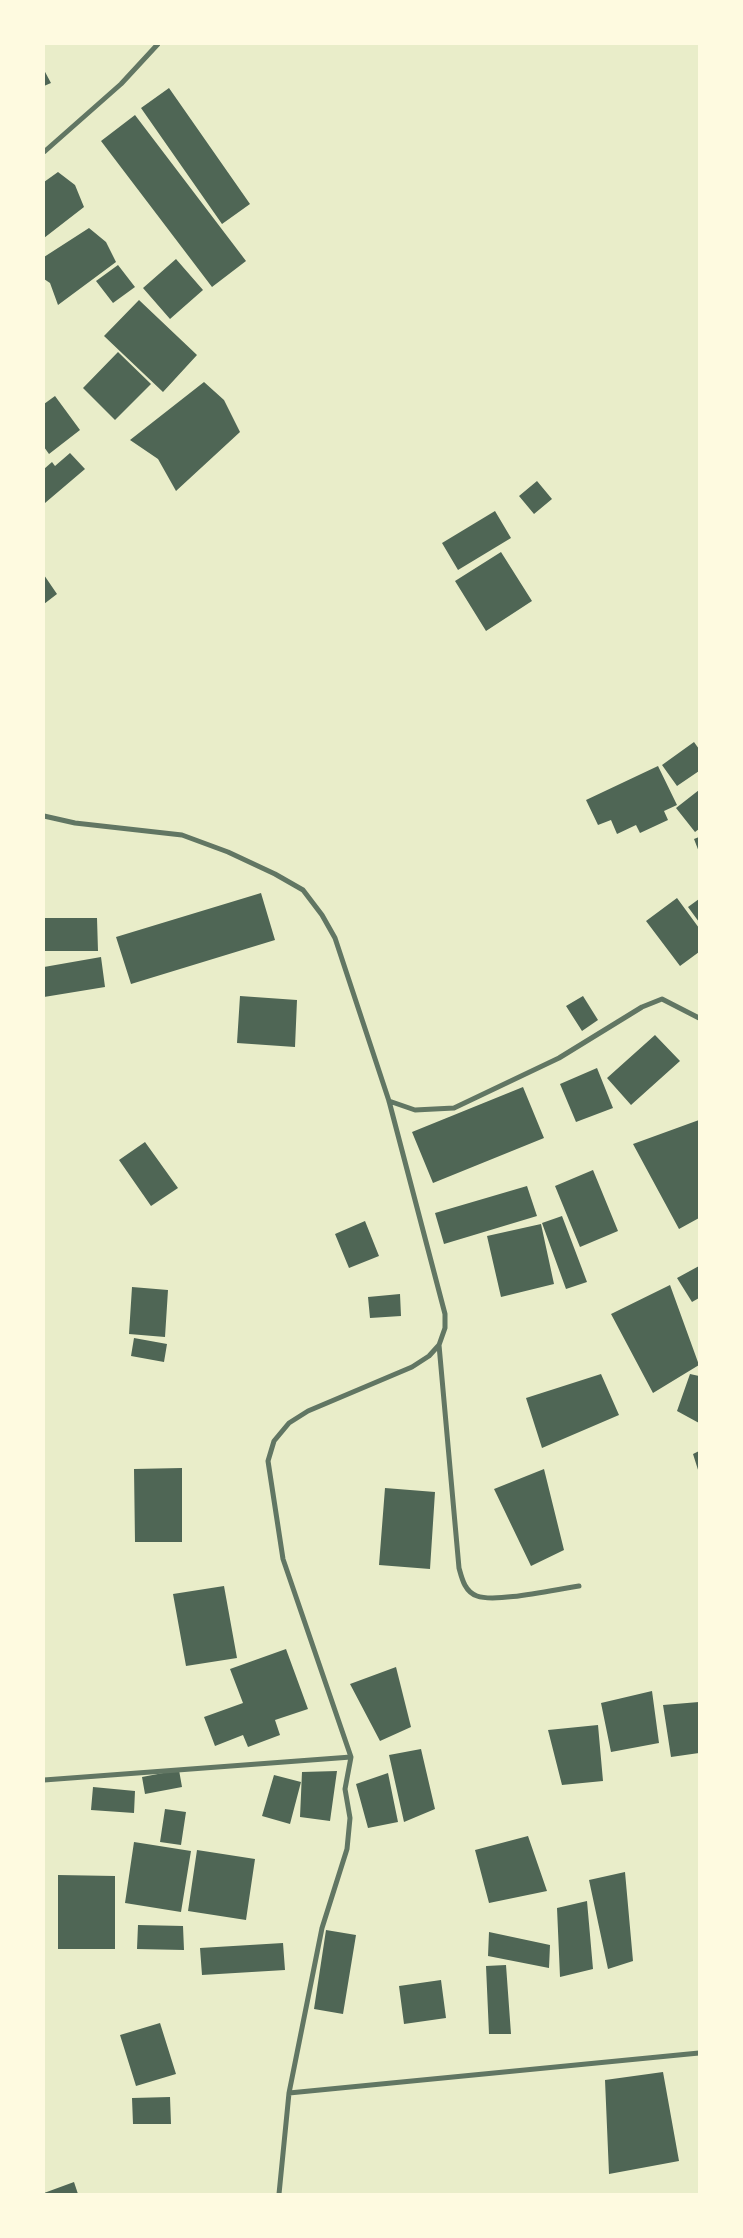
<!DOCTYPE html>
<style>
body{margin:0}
#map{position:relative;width:743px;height:2238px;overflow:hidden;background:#e9edc9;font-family:Inter,sans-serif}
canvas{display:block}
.frame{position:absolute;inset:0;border:45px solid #fefae0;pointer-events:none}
</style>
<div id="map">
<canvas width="743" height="2238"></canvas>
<div class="frame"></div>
</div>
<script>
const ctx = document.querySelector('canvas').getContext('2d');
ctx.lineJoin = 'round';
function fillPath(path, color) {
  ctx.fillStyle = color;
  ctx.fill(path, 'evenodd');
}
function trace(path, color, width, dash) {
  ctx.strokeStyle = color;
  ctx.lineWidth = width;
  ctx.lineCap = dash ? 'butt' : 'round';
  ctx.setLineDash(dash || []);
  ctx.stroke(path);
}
fillPath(new Path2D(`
 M44,70L51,83L44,86Z
 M169,88L250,204L222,224L141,108Z
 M135,115L246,261L212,287L101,141Z
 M58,172L75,185L84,207L44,238V182Z
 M89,228L106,242L116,262L58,305L50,283L44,279V257Z
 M176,259L203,290L170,319L143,288Z
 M118,265L135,287L113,303L96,281Z
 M139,300L197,355L163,392L104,336Z
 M118,352L151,384L115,420L83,388Z
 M204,382L224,400L240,432L176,491L158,459L130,440Z
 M55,396L80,430L49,454L44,447V404Z
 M70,453L85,469L45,503L44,469L52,462L55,466Z
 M537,481L552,499L534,514L519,496Z
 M495,511L511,538L458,570L442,543Z
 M501,552L532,601L486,631L455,581Z
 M44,575L57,594L44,604Z
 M694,742L699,749V771L677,786L662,765Z
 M658,766L677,805L664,811L668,820L640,833L636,825L617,834L611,820L598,825L586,800Z
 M699,790V829L695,832L676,808Z
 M699,837V852L694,839Z
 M261,893L275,940L131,984L116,937Z
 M677,898L699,928V952L680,966L646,921Z
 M699,899V922L688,907Z
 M44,918H97L98,951H44Z
 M101,957L105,987L44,997V967Z
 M240,996L297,1000L295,1047L237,1043Z
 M583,996L598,1020L582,1031L566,1006Z
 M655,1035L680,1061L631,1105L607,1078Z
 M597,1068L613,1108L576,1122L560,1084Z
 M523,1087L544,1138L433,1183L412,1132Z
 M699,1120V1218L679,1229L633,1144Z
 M145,1142L178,1188L151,1206L119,1160Z
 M593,1170L618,1231L580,1247L555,1186Z
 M527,1186L537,1216L444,1244L435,1213Z
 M562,1216L587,1282L566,1289L542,1223Z
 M365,1221L379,1256L349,1268L335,1234Z
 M541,1224L554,1284L501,1297L487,1236Z
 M699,1266V1298L692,1302L677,1278Z
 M670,1285L699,1365L653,1393L611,1314Z
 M132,1287L168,1290L165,1337L129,1334Z
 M400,1294L401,1316L370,1318L368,1297Z
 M134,1338L167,1344L164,1362L131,1356Z
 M601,1374L619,1415L542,1448L526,1398Z
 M690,1374L699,1376V1423L677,1411Z
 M699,1451V1473L693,1454Z
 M182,1468V1542H135L134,1469Z
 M544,1469L564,1550L531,1566L494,1489Z
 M385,1488L435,1492L430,1569L379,1565Z
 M224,1586L237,1658L186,1666L173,1594Z
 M286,1649L308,1709L275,1720L280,1735L248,1747L243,1735L215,1746L204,1717L243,1703L230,1669Z
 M396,1667L411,1727L380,1741L350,1684Z
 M652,1691L659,1743L611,1752L601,1703Z
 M699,1702V1753L671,1757L663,1705Z
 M598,1725L603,1781L562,1785L548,1730Z
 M421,1749L435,1809L404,1822L389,1755Z
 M179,1770L182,1787L145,1794L142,1777Z
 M337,1771L330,1821L300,1817L302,1772Z
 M388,1773L398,1822L368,1828L356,1784Z
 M274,1775L301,1782L290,1824L262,1816Z
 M93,1787L135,1791L134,1813L91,1810Z
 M165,1809L186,1812L181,1845L160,1842Z
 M528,1836L547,1891L489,1903L475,1850Z
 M134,1842L191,1851L181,1912L125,1903Z
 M197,1850L255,1859L246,1920L188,1911Z
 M625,1872L633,1961L608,1969L589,1880Z
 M58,1875L115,1876V1949H58Z
 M587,1901L593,1969L560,1977L557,1908Z
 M138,1925L183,1926L184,1950L137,1949Z
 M326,1930L356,1935L343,2014L314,2009Z
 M489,1932L550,1945L549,1968L488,1956Z
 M283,1943L285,1970L202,1975L200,1948Z
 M506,1965L511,2034H489L486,1966Z
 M441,1980L446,2018L404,2024L399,1986Z
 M160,2023L176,2074L136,2086L120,2035Z
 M663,2072L679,2161L609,2174L605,2080Z
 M170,2097L171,2124H133L132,2098Z
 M74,2182L78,2194H44V2193Z`), '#4f6655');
trace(new Path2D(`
 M44,152L121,84L158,44
 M44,816L75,823L182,835L228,852L275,874L303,890L322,915L335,938L389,1101L445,1314V1328L439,1345L429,1356L412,1367L308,1411L289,1423L274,1441L268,1461L283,1559L351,1757L345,1789L350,1818L347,1849L322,1928L289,2093L279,2194
 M389,1101L415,1110L454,1108L559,1058L642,1007L662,999L699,1018
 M439,1345L459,1568C462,1579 465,1592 477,1596C496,1603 557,1589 579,1586
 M44,1780L351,1757
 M289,2093L699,2053`), '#617663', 5);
</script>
